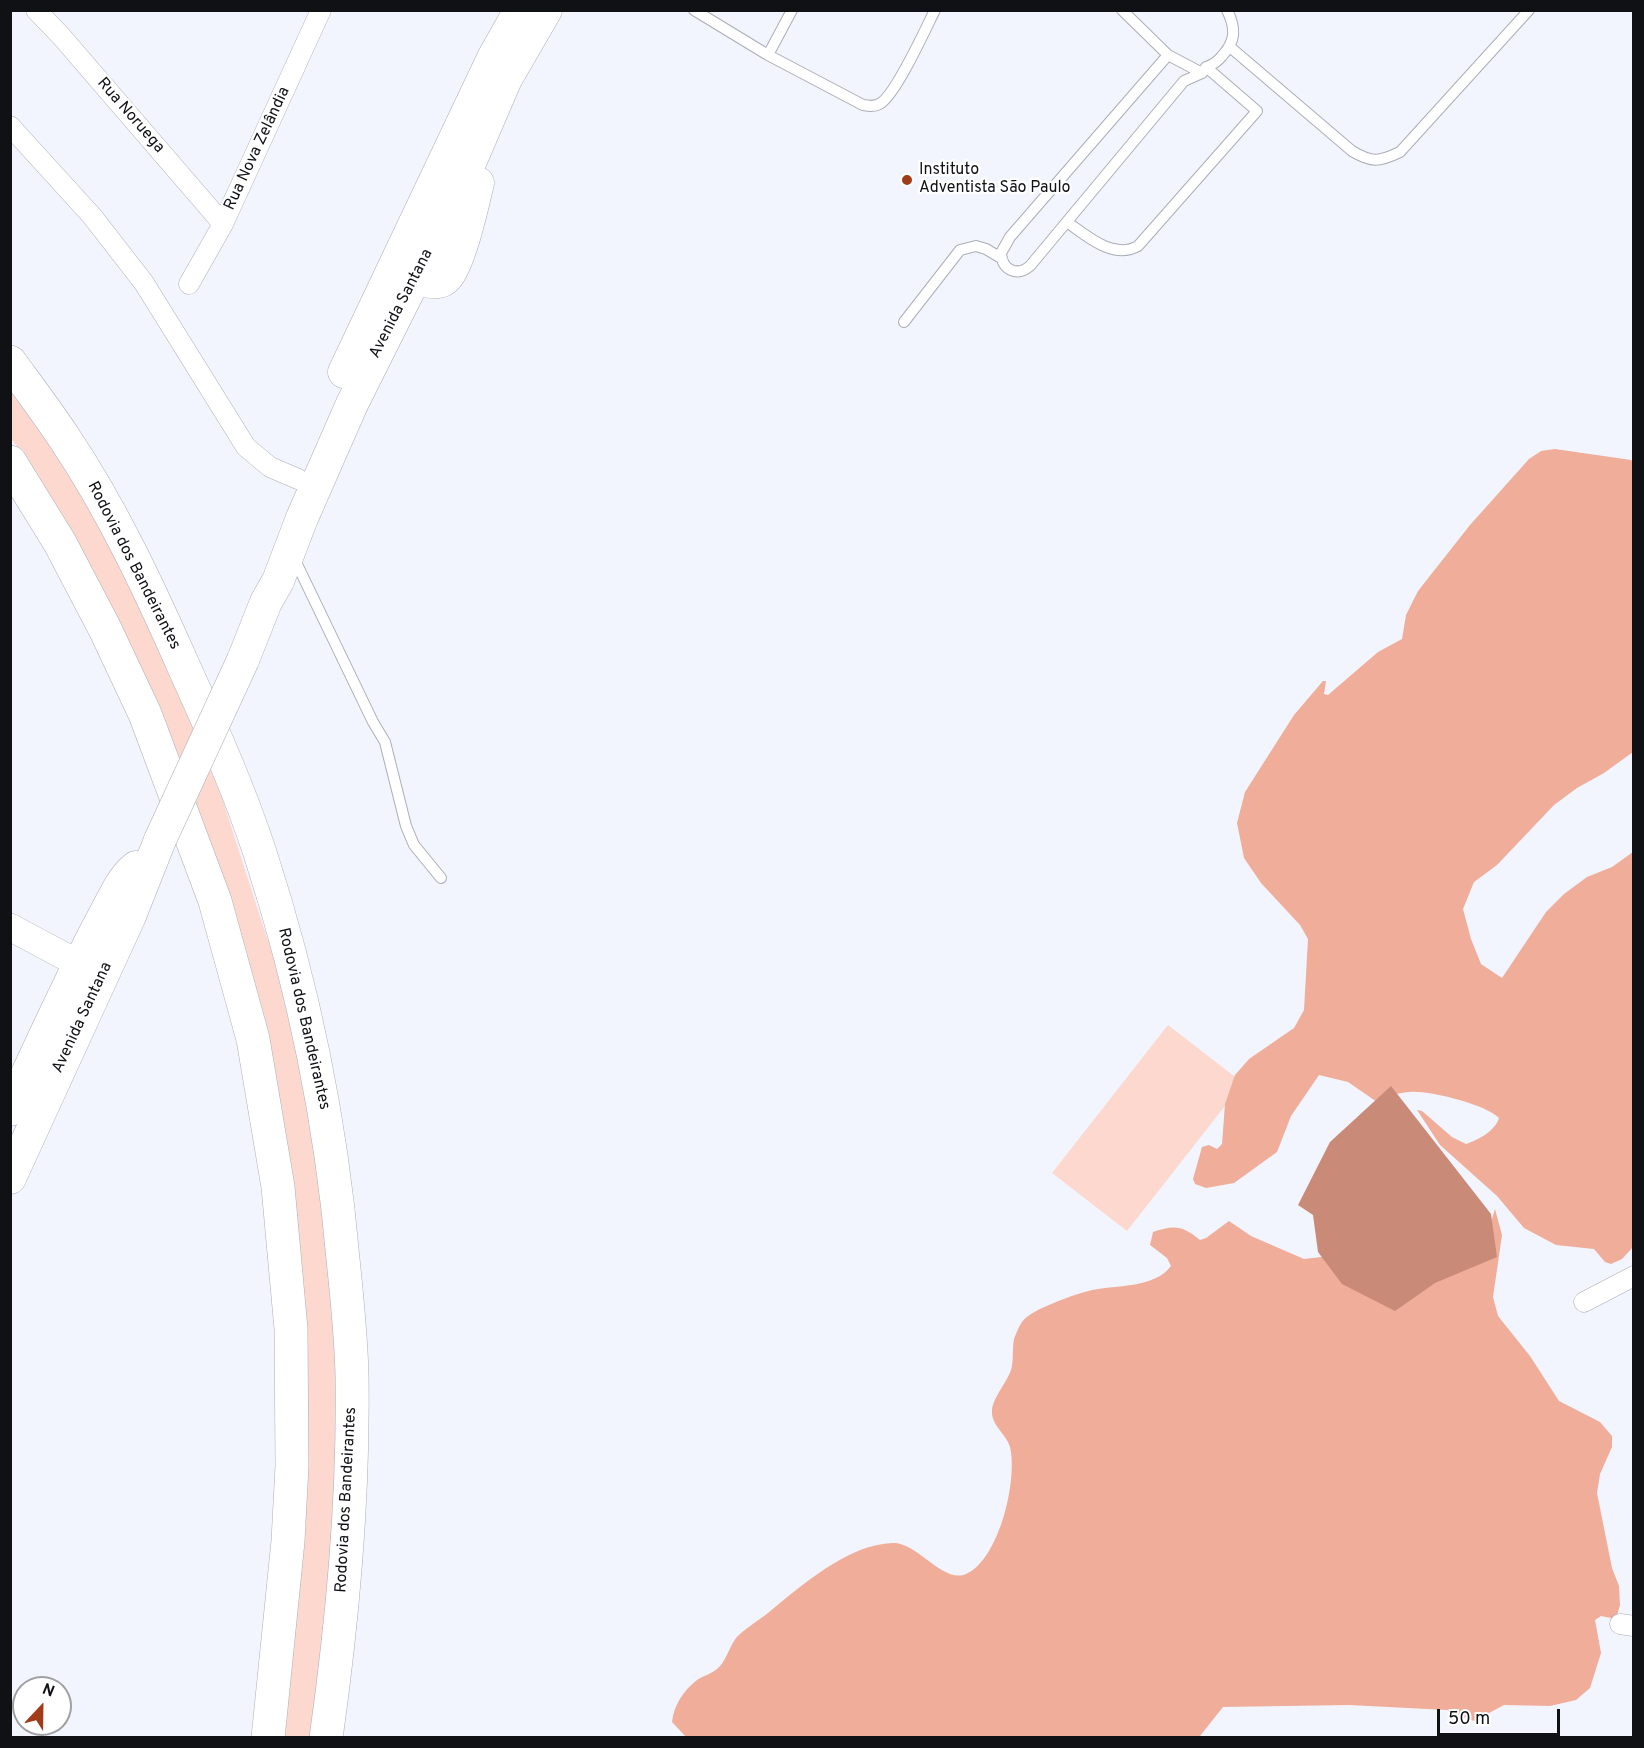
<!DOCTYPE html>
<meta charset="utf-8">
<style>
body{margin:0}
#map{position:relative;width:1644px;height:1748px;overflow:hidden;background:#f2f5fe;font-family:Overpass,sans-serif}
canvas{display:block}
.frame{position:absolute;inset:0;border:12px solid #101115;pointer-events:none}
.north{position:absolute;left:12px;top:1676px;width:60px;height:60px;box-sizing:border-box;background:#fff;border:2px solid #9fa0a1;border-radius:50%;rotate:22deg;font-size:16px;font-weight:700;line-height:24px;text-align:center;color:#101115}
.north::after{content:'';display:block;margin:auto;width:21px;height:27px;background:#a23b1a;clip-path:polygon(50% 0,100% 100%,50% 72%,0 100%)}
.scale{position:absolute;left:1437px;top:1709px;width:123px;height:27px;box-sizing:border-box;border:3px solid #101115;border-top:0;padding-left:8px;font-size:18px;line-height:21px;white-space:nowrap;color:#101115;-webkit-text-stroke:4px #fff;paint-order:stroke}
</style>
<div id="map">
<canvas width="1644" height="1748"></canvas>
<div class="frame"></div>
<div class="north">N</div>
<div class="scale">50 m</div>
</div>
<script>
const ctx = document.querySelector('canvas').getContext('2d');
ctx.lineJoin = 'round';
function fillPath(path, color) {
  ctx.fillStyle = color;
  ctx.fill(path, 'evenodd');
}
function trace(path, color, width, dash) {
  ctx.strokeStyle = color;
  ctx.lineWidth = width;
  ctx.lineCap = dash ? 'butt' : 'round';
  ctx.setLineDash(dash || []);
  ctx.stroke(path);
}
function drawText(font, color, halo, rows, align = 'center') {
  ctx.font = font + ' Overpass,sans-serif';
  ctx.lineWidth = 4.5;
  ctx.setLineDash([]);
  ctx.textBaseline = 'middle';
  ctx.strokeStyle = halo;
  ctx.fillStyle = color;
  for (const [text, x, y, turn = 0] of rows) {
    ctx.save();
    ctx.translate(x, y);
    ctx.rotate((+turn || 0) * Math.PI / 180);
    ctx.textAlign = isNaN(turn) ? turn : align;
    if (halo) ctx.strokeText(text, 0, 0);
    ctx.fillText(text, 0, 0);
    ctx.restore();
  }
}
fillPath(new Path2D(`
 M10,385L77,488L120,562L192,725L221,795L267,938L271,944L307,1096L326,1225L336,1372L337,1444L333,1518L327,1594L311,1737H281L292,1659L266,1038L37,477L11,438Z
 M1168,1025L1243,1083L1127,1231L1052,1173Z`), '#fcd8ce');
fillPath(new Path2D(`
 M1555,449L1631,460L1634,463L1633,752L1604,773L1577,788L1554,805L1497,865L1474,882L1463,909L1471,939L1481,964L1502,978L1546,912L1564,894L1587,877L1612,867L1633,852V1247L1622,1259L1611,1264L1605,1262L1594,1249L1556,1245L1524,1228L1497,1196L1440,1145L1417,1110L1422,1111L1452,1137L1466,1144C1478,1140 1495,1131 1499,1118C1485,1104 1428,1090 1409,1092C1396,1093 1388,1096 1377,1102L1348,1082L1319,1075L1291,1116L1277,1152L1234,1183L1206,1188L1195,1184L1193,1179L1202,1147L1209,1145L1217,1149L1222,1144L1225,1104L1235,1075L1249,1059L1294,1028L1304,1010L1308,939L1300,925L1261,883L1244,858L1237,823L1245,792L1294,715L1323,681H1326L1324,694L1328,695L1378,652L1402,639L1406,615L1418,591L1470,525L1529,459L1541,451Z
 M1495,1209L1502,1235L1493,1297L1498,1316L1530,1356L1559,1401L1600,1422L1612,1436V1447L1600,1474L1597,1493L1612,1568L1619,1586L1620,1605L1616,1619L1601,1616L1595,1620L1601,1653L1590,1688L1576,1700L1550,1706L1504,1705L1474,1721L1447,1710L1349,1705L1223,1707L1200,1736L1192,1738H687L672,1722C674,1705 683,1691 697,1680C703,1676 711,1674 717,1669C726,1662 729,1647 736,1638C744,1629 758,1621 768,1613C801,1586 848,1544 893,1543C917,1542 943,1584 966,1574C999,1560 1018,1480 1010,1447C1007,1435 991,1425 992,1411C992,1399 1007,1382 1011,1370C1014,1360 1012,1349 1014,1339C1016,1334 1019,1326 1022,1322C1031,1309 1076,1294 1092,1290C1117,1285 1155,1288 1171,1266L1167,1258L1150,1245L1153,1232C1174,1225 1182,1225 1200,1240L1206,1238L1229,1221L1251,1236L1304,1259L1486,1238Z`), '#efad9a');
fillPath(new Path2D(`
 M1391,1086L1491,1214L1497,1257L1435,1283L1395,1311L1342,1284L1318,1252L1313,1215L1298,1205L1330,1142Z`), '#c98a78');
const lane = new Path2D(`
 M694,10L768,55L863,105C869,106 875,107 881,103C897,92 925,30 935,10
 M1122,10L1168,55L1202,73L1206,67C1213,65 1218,61 1222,56C1236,41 1236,28 1227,10
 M1230,47L1352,151C1372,163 1379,162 1400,152L1529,10
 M768,55L792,10
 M1168,55L1010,237L1001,253C1002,270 1017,277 1030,266L1184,81L1202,73
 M1067,222C1087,236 1113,260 1138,246L1257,111L1206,67
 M904,322L960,250L976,246L986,249L1001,258
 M293,556L373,722L385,742L406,826L414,845L441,878`);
const street = new Path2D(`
 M36,10L61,36L223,224
 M10,126L92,216L144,283L246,447L270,467L298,479
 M189,284L223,224L321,10
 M1584,1302L1634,1276
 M1620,1624L1634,1626`);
const secondary = new Path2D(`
 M10,927L79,964`);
const primary = new Path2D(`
 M409,258C411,266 418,277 426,280C433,284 442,283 447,277C460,263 473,204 478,183
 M344,372L493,58L520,10
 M243,660L266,602L278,581L302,518L352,404L454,200L506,79L546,10
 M10,1110C40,1047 68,983 101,921C111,904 120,879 136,867
 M10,1178L130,916L160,840`);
const highway = new Path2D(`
 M10,362C29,388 48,413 65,439C112,509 149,588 183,665C211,727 239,789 260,853C303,985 331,1121 343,1259C347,1297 351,1336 352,1375C354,1496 343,1618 326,1738
 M10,462L60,543L105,629L145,714L215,901L253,1039L278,1187L291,1329L292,1466L288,1541L268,1738`);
trace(lane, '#abadb8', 12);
trace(street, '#abadb8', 21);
trace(secondary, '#abadb8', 28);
trace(primary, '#abadb8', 33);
trace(highway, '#abadb8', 34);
trace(lane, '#fff', 10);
trace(street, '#fff', 20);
trace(secondary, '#fff', 27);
trace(primary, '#fff', 32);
trace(highway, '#fff', 33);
const primaryBridge = new Path2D(`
 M160,840L243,660`);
trace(primaryBridge, '#abadb8', 33, []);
trace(primaryBridge, '#fff', 32);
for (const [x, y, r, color] of [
 [907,180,6,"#a23b1a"]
]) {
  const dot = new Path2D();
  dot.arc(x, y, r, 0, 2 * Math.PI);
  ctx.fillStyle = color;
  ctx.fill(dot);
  trace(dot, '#fff', 2);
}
drawText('16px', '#101115', '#fff', [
 ["Rua Noruega",130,116,49],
 ["Rua Nova Zelândia",258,149,-65],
 ["Avenida Santana",402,304,-63],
 ["Rodovia dos Bandeirantes",133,566,63],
 ["Avenida Santana",83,1018,-65],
 ["Rodovia dos Bandeirantes",303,1019,77],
 ["Rodovia dos Bandeirantes",347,1500,-87]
]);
drawText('16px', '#101115', '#fff', [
 ["Instituto",919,171],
 ["Adventista São Paulo",919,189]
], 'left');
</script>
